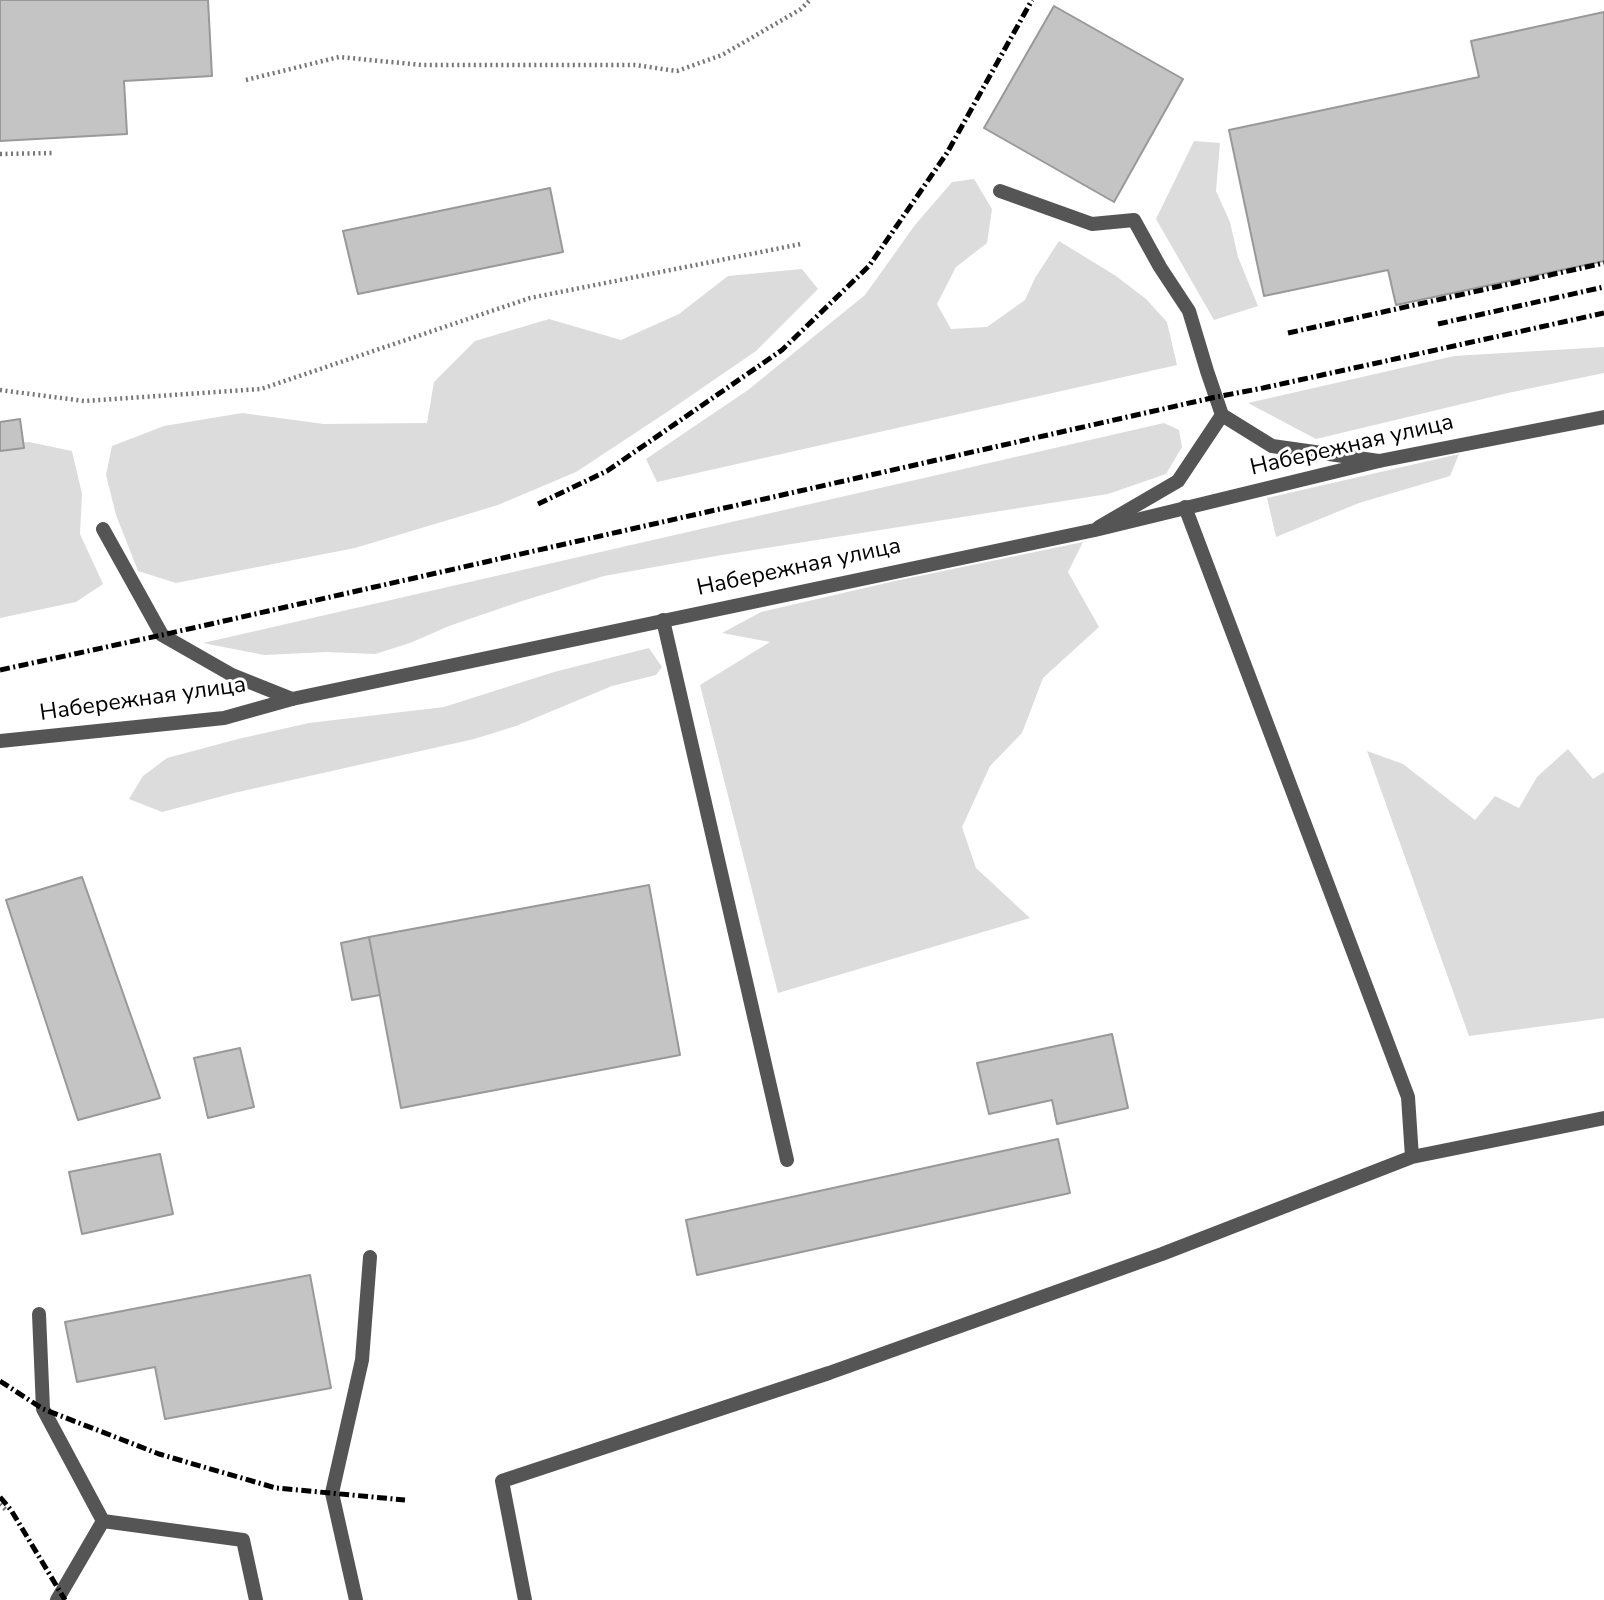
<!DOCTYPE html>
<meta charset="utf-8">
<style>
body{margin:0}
canvas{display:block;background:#fff}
</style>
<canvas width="1604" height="1600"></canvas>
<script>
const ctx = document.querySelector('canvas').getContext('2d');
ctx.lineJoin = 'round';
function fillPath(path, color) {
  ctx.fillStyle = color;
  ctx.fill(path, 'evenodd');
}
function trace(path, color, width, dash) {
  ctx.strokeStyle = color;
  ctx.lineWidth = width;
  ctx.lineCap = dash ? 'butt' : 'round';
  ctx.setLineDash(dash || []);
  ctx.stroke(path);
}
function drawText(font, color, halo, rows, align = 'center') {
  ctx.font = font + ' "Nunito Sans",sans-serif';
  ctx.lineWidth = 6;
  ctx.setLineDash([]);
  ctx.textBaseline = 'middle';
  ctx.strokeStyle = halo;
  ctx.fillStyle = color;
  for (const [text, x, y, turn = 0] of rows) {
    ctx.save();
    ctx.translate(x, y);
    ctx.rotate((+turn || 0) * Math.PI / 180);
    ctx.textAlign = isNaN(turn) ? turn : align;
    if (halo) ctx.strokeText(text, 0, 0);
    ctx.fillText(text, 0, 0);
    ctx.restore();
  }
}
fillPath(new Path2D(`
 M1194,141L1220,143L1216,191L1230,222L1238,257L1258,306L1214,320L1156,219Z
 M974,179L992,209L987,243L956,267L937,304L951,329L987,327L1025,300L1035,278L1059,241L1116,276L1146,299L1167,322L1177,365L657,482L646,459L748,390L865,295L915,225L952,182Z
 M802,269L818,289L756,351L670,410L576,472L498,505L355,548L176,583L138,571L116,515L106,475L112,446L164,426L242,413L324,424L427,423L434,382L475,341L549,319L621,340L679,314L728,276Z
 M1604,347V373L1508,393L1316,439L1248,403L1454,356Z
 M1164,423L1179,430L1182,447L1166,474L1108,494L722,555L604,576L519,602L449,626L410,643L375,654L326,652L264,655L203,643Z
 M29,442L72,451L82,494L80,534L103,584L76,602L0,618V444Z
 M1459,454L1450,476L1359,503L1276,537L1267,498Z
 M1083,542L1068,572L1099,627L1043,678L1022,733L990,766L962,827L976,868L1030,918L778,993L700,685L770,642L722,633L761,612L895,581Z
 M649,648L662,667L656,675L612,686L516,726L474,739L234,793L162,812L129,799L143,776L167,758L238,739L309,723L444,707L554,672Z
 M1568,749L1593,779L1604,772V1018L1469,1036L1367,751L1403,764L1475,820L1495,796L1519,808L1537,777Z`), '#dcdcdc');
const building = new Path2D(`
 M0,0H208L212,76L124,81L127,134L0,141Z
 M1054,6L1183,79L1114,202L984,128Z
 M1604,12V261L1396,305L1388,270L1264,296L1229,130L1479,77L1471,41Z
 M550,188L563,252L358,294L343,231Z
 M20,419L24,448L0,451V422Z
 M82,877L160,1098L78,1120L6,900Z
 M649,885L680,1055L401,1108L369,937Z
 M369,937L380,995L352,1000L341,943Z
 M1112,1034L1128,1108L1057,1124L1052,1100L989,1114L977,1063Z
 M240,1048L254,1107L208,1118L194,1058Z
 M1058,1139L1070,1193L697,1275L686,1220Z
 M160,1154L173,1214L82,1234L69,1172Z
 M310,1275L331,1388L165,1419L155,1367L77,1382L65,1322Z`);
fillPath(building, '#c4c4c4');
trace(building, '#999', 2);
trace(new Path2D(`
 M246,80L339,57L422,65H635L677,71L722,55L801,9L810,0
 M0,154L55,153
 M0,390L84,401L261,389L530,298L801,244
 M0,1504L6,1510`), '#777', 4.5, [2, 3.5]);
trace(new Path2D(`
 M1000,191L1092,224L1134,220L1160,267L1189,311L1207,371L1222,415L1178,481L1099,527
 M1222,415L1272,446L1379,461
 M1185,507L1408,1097L1412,1157L1604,1118
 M103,529L162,635L232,675L292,699
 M663,620L787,1160
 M39,1314L43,1409L103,1521L243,1540L256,1600
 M57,1600L103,1521
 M356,1600L332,1493L362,1360L370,1257
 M525,1600L502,1481L829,1373L1162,1254L1412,1157`), '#555', 14);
trace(new Path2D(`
 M0,741L224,718L292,699L1095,530L1379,461L1604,417`), '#555', 14);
trace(new Path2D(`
 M1438,324L1604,287
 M1288,333L1604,263
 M538,504L607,471L782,350L869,266L947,153L1032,0
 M0,670L162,635L1216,397L1263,388L1604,313
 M0,1381L43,1409L159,1454L276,1488L405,1500
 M0,1497L11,1510L65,1600`), '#000', 5, [10, 3.5, 2, 3.5]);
drawText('23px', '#000', '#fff', [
 ["Набережная улица",1352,446,-13],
 ["Набережная улица",799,568,-12],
 ["Набережная улица",143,700,-8]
]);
</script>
